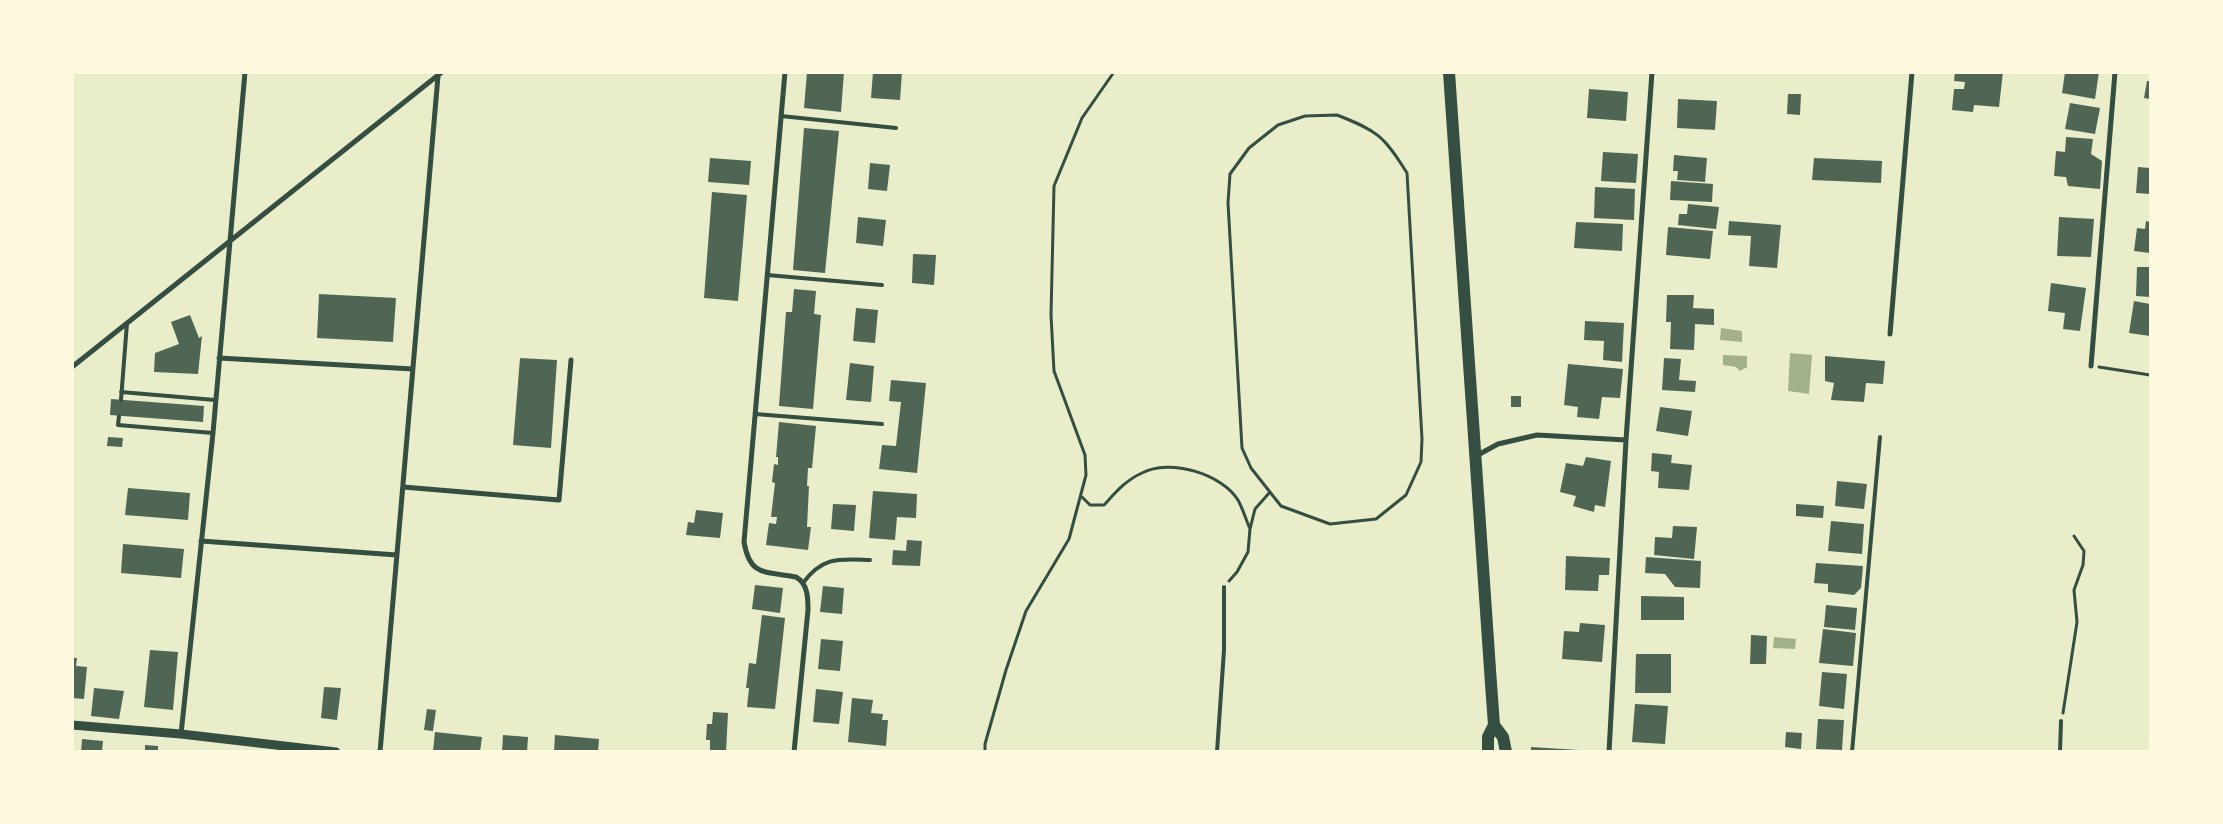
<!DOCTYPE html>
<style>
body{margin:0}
#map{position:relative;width:2223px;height:824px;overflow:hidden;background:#e9edc9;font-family:"Exo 2",sans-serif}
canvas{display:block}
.frame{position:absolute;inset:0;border:74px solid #fefae0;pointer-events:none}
</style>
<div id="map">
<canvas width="2223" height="824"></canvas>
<div class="frame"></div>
</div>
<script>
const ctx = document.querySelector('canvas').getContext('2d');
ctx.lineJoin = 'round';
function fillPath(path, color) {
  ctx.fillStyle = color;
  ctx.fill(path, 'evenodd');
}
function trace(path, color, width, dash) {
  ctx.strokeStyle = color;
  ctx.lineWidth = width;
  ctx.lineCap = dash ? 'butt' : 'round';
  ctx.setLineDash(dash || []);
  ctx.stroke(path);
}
fillPath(new Path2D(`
 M1721,328L1742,331V342L1720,340Z
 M1790,353L1812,355L1809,394L1788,391Z
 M1723,355L1747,356V367L1740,371L1736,367L1723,365Z
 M1774,637L1796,639L1795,649L1773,648Z`), '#a3b18a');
fillPath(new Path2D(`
 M807,72H844L841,112L804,108Z
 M873,72H902L900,100L871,98Z
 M1955,72H2003L1999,107L1974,105L1973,112L1952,110L1954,89H1964L1965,82L1954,81Z
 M2065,72H2099L2095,99L2062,93Z
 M2147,81H2150V99L2144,98Z
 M1589,89L1628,92L1626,121L1587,118Z
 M1788,94H1801L1800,115L1787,114Z
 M1678,99L1717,101L1715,130L1677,128Z
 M2070,103L2100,108L2095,134L2065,129Z
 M804,128L839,131L825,273L793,270Z
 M2066,137L2093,139L2091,154L2102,161L2100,189L2068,186L2066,177L2054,176L2056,151L2065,152Z
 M1603,152L1638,154L1636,183L1601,181Z
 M1674,155L1707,158L1705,182L1677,180L1678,171H1673Z
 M710,158L751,161L749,185L708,182Z
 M1814,158L1882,161L1881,183L1812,180Z
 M870,163L890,165L887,191L868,189Z
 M2138,167L2150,168V194L2136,193Z
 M1671,181L1713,184L1712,202L1670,200Z
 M1595,187L1635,189L1634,220L1594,218Z
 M712,192L747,195L738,301L704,298Z
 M1688,204L1719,207L1716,229L1678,225L1679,214H1687Z
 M858,217L886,220L883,246L856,243Z
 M2059,217L2094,219L2091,257L2057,256Z
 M1729,221L1781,225L1777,268L1749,266L1751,236L1728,235Z
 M2146,221L2150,222V253L2134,251L2137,228L2145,229Z
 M1576,222L1623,224L1622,251L1574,248Z
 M1668,227L1713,231L1710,259L1666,255Z
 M913,254L936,255L934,285L912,283Z
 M2137,267H2150V297L2136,296Z
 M2051,283L2086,288L2080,331L2063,329L2065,313L2048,311Z
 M794,289L816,291L814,314L821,315L813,409L779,406L786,312H792Z
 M319,294L396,298L393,342L317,338Z
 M1667,295H1694L1693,308L1714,309V325L1695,324L1694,350L1670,349L1671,322H1666Z
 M2134,301L2150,304V336L2129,333Z
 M856,308L878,310L875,343L853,341Z
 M190,315L199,338L202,336L198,374L154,372L155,353L179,344L171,322Z
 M1585,321L1624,323L1622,362L1603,360L1604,341L1584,340Z
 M1825,356L1885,361L1883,384L1866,383L1864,402L1831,400L1834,383L1825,381Z
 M520,358L557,360L551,448L513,445Z
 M1664,358L1681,359L1679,380L1696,381L1695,392L1662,390Z
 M850,363L874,366L871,402L846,400Z
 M1568,364L1623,369L1620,398L1602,397L1599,419L1577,417L1578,407L1564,405Z
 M891,380L926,383L917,473L879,469L882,445L896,446L901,402L889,401Z
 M1511,396H1521V407H1511Z
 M111,399L204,406L203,422L110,415Z
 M1660,407L1692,411L1688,436L1656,431Z
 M779,422L816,426L812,468H808L807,486H809L807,527H811L808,550L766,545L769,523L776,524L777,517H771L775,483L772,482L774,464L778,465V457H776Z
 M108,437L123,438L122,447L107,446Z
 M1652,453L1672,455L1671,463L1692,465L1689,490L1658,488L1659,472L1651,471Z
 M1586,457L1611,461L1605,507L1595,505L1594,512L1573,506L1576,496L1560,492L1566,463L1583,466Z
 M1837,481L1867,484L1864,509L1835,506Z
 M128,488L190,493L188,520L125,515Z
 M873,491L917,494L916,518L897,517L895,540L869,538Z
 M833,504L856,505L854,531L831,529Z
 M1796,504L1824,506L1823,518L1796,516Z
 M696,510L723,513L720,538L686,535L688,522L694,523Z
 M1831,521L1864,524L1862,554L1828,551Z
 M1673,526L1697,527L1694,559L1654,555L1655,537L1672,538Z
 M907,540L922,541L920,566L892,565L893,550L906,551Z
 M123,544L184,549L181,578L121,573Z
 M1566,556L1610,558L1609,575H1599L1598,591L1565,590Z
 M1646,557L1701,561L1700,588L1675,587L1665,574L1645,573Z
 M1816,563L1863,566L1861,588L1854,595L1828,592V584L1814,583Z
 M755,585L783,588L780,613L752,609Z
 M823,586L844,588L842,614L820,612Z
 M1641,596L1684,597V620H1641Z
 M1826,605L1857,608L1855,630L1824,627Z
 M762,615L785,618L775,709L747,707L749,688H746L749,663L756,664Z
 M1580,623L1605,625L1602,662L1562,659L1564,631L1579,632Z
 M1823,629L1856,633L1853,666L1819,663Z
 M1751,635L1767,636L1766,664H1750Z
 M821,639L843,641L840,671L818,669Z
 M150,650L178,652L173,710L144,707Z
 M1636,654H1671V693H1635Z
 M72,658H77L76,666L87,667L84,699L72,698Z
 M1822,672L1847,674L1844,709L1819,706Z
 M324,687L341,688L337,720L321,718Z
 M94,688L124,691L119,719L91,716Z
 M816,689L843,692L839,724L813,722Z
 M852,698L873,700L871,713L883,714L882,720H888L886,746L848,742Z
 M1635,704L1668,706L1665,744L1632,742Z
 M427,709L436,710L433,731L424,730Z
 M713,712L728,713L726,752H710V740H706L707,724H712Z
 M1818,719L1844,720L1842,750L1816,749Z
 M435,732L482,737L480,752L433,751Z
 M1786,732L1802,733L1801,749L1785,747Z
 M503,735L528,737L527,752H502Z
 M555,735L599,739L598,752H554Z
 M82,739L103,741L102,752H81Z
 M145,745L158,746V752H145Z
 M1531,747L1579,750V752H1531Z`), '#4f6655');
trace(new Path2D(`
 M1337,115C1378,131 1384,136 1407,173L1422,439L1421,462L1406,495L1376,519L1330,524L1281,506L1251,468L1242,448L1228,203L1230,174L1249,148L1278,125L1305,116Z
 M2099,367L2150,375
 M1082,497L1090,505H1104C1116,492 1126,480 1142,473C1170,458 1222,474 1238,500C1243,509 1246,520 1250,529
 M1229,581L1237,572L1248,552L1250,529L1255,509L1270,492
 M2063,713L2077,622L2074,590L2083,565L2084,551L2074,536
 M985,752V744L1006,670L1026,611L1069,539L1086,475L1085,455L1054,371L1051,315L1054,186L1082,118L1114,72`), '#344e41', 3);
trace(new Path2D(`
 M781,116L896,128
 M767,275L882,285
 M121,392L215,400
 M121,400L127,323
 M755,414L882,424
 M119,416L118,425L213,433
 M803,583C823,556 839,559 870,560
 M1217,752L1224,650V587
 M1852,752L1880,437
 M2060,752L2061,721`), '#344e41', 4);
trace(new Path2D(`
 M785,72L744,542C750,578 767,571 796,577C808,584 808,598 808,610L794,752
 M1890,334L1912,72
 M219,358L413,369
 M2091,366L2115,72
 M72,367L442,72
 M1476,456L1498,444L1537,435L1626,440
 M403,487L559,500L571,360
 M201,541L397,555
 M181,734L213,433L245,72
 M380,752L438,76
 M1609,752L1626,440L1652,72`), '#344e41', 5);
trace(new Path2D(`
 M72,725L181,734L336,752`), '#344e41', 9);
trace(new Path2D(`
 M1449,72L1491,684L1494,725L1488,737V752
 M1494,725L1503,737L1506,752`), '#344e41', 12);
</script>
